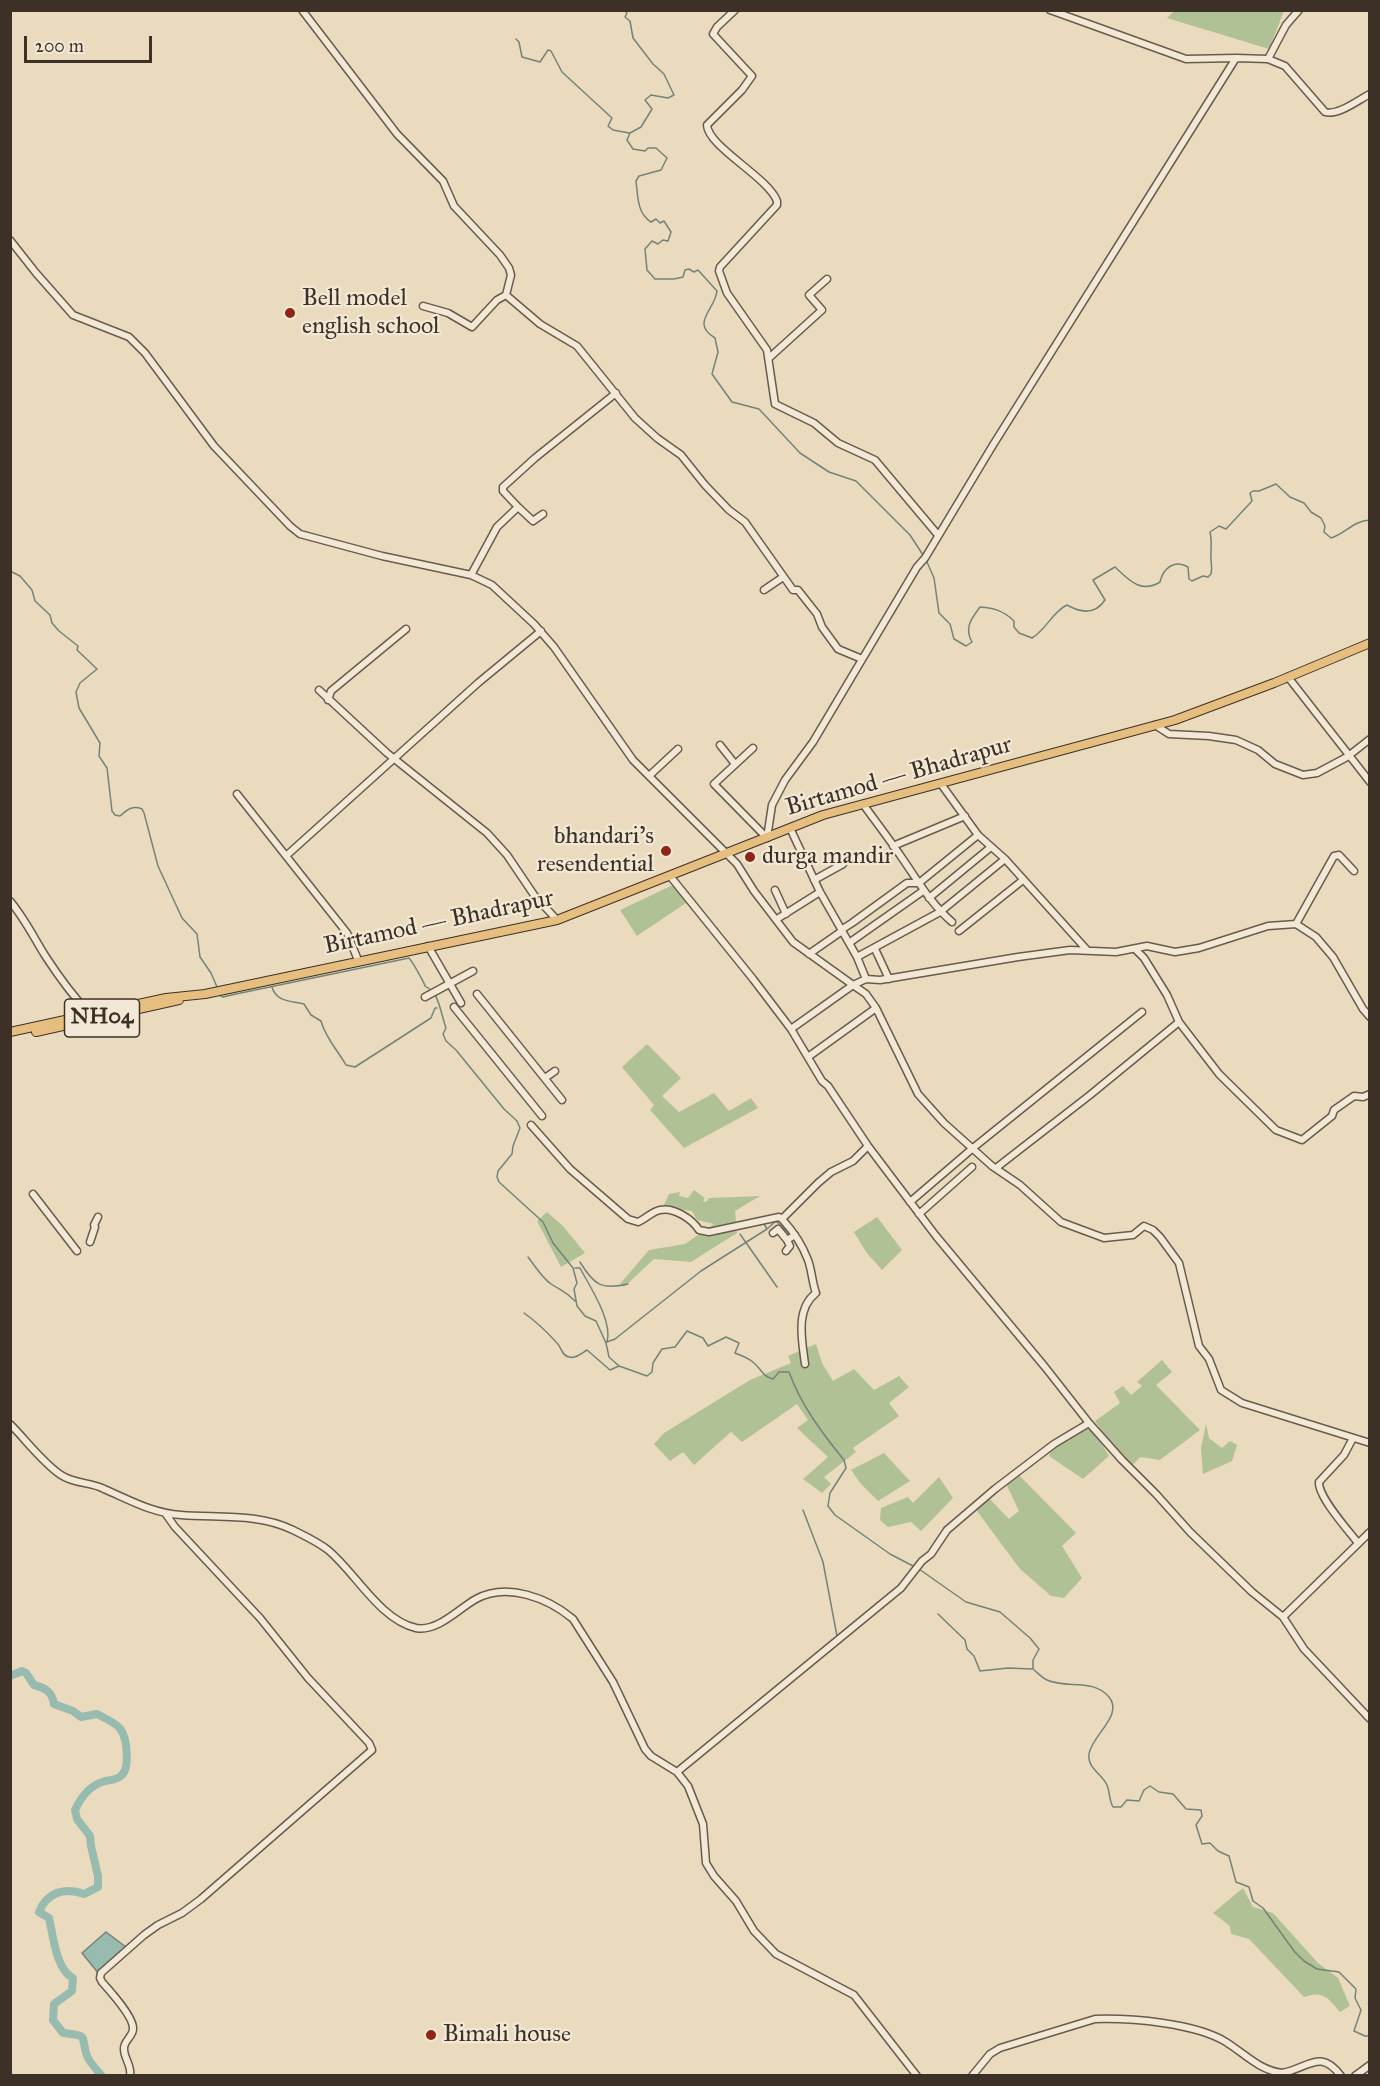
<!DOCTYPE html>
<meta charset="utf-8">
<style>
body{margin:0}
#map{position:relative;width:1380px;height:2086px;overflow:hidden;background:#ebdbbe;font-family:"IM FELL Great Primer",serif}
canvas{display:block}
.frame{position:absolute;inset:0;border:12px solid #3c3027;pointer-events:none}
.scale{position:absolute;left:24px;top:36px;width:128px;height:27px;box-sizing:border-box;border:3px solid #3c3027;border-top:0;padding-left:8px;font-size:18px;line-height:21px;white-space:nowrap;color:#3c3027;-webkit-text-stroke:4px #f2e8d5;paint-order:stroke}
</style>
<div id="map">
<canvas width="1380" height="2086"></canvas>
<div class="frame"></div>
<div class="scale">200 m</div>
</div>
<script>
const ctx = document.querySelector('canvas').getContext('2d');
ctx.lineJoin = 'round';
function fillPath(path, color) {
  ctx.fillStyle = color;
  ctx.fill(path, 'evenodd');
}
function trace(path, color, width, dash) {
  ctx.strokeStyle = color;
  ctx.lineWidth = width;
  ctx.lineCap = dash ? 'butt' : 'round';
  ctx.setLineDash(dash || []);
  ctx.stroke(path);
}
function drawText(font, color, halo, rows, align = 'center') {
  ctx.font = font + ' "IM FELL Great Primer",serif';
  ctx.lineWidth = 4.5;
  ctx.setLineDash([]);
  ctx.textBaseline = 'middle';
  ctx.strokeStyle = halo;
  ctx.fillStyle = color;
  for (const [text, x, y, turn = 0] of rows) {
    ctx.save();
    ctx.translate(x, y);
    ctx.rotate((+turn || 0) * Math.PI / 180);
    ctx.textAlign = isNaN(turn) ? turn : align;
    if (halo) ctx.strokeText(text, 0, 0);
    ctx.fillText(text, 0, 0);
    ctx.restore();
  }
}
fillPath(new Path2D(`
 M1175,10H1284V11L1269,49L1167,18Z
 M675,884L689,901L637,936L620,910Z
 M647,1044L681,1078L662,1096L679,1112L714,1093L729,1111L751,1098L758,1108L684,1148L650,1110L654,1105L622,1067Z
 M694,1190L705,1198L703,1201L706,1202L709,1198L760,1196L735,1211L737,1233L691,1262L654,1259L624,1287L620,1284L649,1250L685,1244L714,1224L697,1220L692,1211L663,1207L669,1194L680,1192L679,1196L688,1198Z
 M547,1212L563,1226L585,1253L561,1267L537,1221Z
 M877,1217L902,1250L882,1270L866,1252L854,1232Z
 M816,1344L822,1363L833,1381L854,1369L874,1390L899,1376L909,1387L889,1403L899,1416L853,1448L856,1452L824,1477L831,1484L822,1493L803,1479L828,1457L797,1428L808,1420L797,1404L742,1442L731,1432L694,1465L683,1452L670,1461L654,1444L664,1433L750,1380L791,1363L788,1356Z
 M1162,1360L1172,1372L1156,1385L1200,1430L1160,1460L1140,1457L1130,1468L1122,1460L1095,1421L1120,1403L1114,1392L1123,1386L1131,1395L1142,1386L1137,1382Z
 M1089,1423L1109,1456L1083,1479L1049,1456L1054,1444Z
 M1206,1424L1209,1438L1222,1448L1230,1441L1237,1445L1232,1461L1203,1474L1201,1448Z
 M884,1453L910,1481L878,1501L861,1484L851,1470Z
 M1016,1472L1076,1533L1062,1546L1082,1578L1064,1598L1051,1596L1020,1569L977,1511L987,1496L1009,1519L1019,1511L1007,1486Z
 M939,1477L953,1498L921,1531L911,1522L888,1527L880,1520L881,1508L908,1497L913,1503Z
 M1243,1888L1253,1907L1273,1913L1318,1963L1338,1978L1350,2006L1340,2012C1328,1998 1323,1990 1304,1997L1249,1939L1231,1934L1230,1926L1213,1913Z`), '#b1c196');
const water = new Path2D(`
 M106,1932L126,1947L99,1974L82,1953Z`);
fillPath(water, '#98bbb0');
trace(water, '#738379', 1.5);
trace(new Path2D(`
 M613,10H615
 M624,10L627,13L625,17L630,21L633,38L653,64L664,74L674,95L668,98L651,95L645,100L652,109L641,127L630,133L627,140L633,149L645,151L648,148H656L667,158L661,170L639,176L636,181C638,197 637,213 651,222L656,219L660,223L664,221L671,232L668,241L663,240L658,244L652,241L645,249L647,270L655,279H674L683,277L685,270L689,269L694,272L698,270L717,291C715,310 690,323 715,338L718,352L712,374L732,402L759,409L800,453L829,472L856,481L910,535L923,555
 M516,39L519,42L522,57L540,62L548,50L551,51L562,72L612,118L608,126L613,130L629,133
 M927,562L934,578L939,613L950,624L954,639L966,646L972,642C964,628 971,619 980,607C994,608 1004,611 1014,621V627L1019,633L1032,638C1047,629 1052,612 1067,605C1081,613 1095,615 1105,600L1093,580L1115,567C1129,580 1141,594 1160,582C1163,568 1175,559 1188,567L1189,579L1192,581L1203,576L1208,577L1211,574C1213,566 1210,561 1211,553C1211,545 1212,540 1210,532L1219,526L1226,529L1252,501L1250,493L1253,491H1259L1276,484L1290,497L1304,503L1311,512L1321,518L1325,526L1324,532L1331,538C1346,533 1353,521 1370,520
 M10,571L20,576L32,590L35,601L50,615L52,623L59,631L78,646L77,650L97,669L80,683L76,692L79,708L100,743L99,756L107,768L112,811L115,815L120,816C127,810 132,805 142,809L144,813L158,866L182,918L197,934L200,957L211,973L217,987
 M272,987C276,1002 291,1001 304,1004L311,1015L321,1021C325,1037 338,1051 346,1065L355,1067L431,1018L435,1008H437
 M434,993C440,1002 442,1017 446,1028L443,1034L446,1041L456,1050L504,1109L517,1121L520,1128L513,1146L512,1154L498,1171L497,1177L499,1182L543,1222L553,1243L573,1268L577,1283L574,1289L577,1306L585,1316L596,1321L606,1343L609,1357L619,1366L647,1376L652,1372L653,1363L662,1349L675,1347L687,1331L703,1338L708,1346L726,1337L739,1343L735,1353C742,1356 749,1358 754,1363C763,1371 761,1375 773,1379L779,1372H789C801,1405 822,1433 844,1460L846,1468L830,1493L828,1506L835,1515L890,1554L915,1567
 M219,995L223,997L236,994L409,958C412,961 424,982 425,986L431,990
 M764,1224L767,1229L776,1221L790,1235
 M740,1234L777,1287
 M528,1257C535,1266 542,1278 551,1284C562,1291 565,1291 575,1301
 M580,1262C594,1285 601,1290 628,1284
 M575,1268H580C590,1287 613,1321 607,1342
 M524,1313C537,1322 547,1332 557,1343C562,1348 561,1355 569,1357C576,1359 582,1353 587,1350L610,1370L619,1366
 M607,1342L615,1339L701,1271L767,1229
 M803,1510L823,1562L837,1636
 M919,1569L966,1602L1000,1612L1030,1638L1039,1649L1033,1660V1669C1037,1672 1042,1678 1047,1680C1067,1689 1093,1678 1109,1697C1124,1715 1092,1735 1089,1754C1087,1768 1102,1774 1107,1785C1110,1792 1109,1800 1113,1807H1121L1127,1800L1139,1801L1144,1790L1150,1786L1159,1792L1173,1794L1186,1809L1201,1810L1202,1816L1196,1825L1202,1844L1210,1843L1218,1851L1229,1856L1236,1882L1249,1887L1253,1901L1263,1908L1294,1951L1304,1961L1317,1969L1339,1972L1356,1989L1355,1998L1361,2010L1354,2031L1365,2036H1370
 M938,1614L965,1640L967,1649L974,1656L980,1671L1008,1668L1032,1669`), '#738379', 1.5);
trace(new Path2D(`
 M10,1676L22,1671L26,1673L34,1685C46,1688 52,1692 54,1704L73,1711L81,1717L97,1714C104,1718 117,1723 121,1730C127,1739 130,1767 122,1775C117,1780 111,1780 105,1781C90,1785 81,1797 75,1810L77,1819L90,1836L91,1846L98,1876V1887L84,1894C65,1887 47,1892 39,1912L49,1918C53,1935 56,1970 73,1978L72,1991L54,2004L53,2020L63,2033C90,2036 80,2035 87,2056C90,2063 97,2070 102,2076`), '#98bbb0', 8);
const minor = new Path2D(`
 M302,10L397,134L443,181L454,206L500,255L509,268L511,275L506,295L540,324L577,346L635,418L657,438L681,455L705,485L729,510L745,522L793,590H798L817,614L822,627L838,649L862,659
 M735,10L717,27L713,34L752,76L742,90L707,125C708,147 768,177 777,201V205L720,267L719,271L727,293L767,350L775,404L814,423L838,443L875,460L938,535
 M1050,10L1186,59L1236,58
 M1268,59L1285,66L1325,112C1338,116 1358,100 1370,94
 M10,240L36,273L73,315L129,337L145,353L214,446L290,526L300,534L382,556L471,575L492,585L534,624L554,647L633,760L737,864L754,891L793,942L853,985L866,979L880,980L1018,957L1070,950L1116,952L1147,946L1175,952L1199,948L1268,926L1296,924L1316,937L1333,957L1363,1009L1370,1017
 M423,306L448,313L472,327L497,300L506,295
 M769,358L822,310L809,295L827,279
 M518,507L533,521L543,514
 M471,575L497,527L518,507L503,491V487L535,458L616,393
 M764,590L783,577
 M1288,677L1370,782
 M319,690L387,753L487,833L507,855L534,895L557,920
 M328,700L331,691L406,629
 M1155,725L1169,734L1209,736L1236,740L1258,750L1275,764L1303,775L1317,773L1347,757L1370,739
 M720,745L735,764
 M753,748L714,784L767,838
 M649,776L678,749
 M237,794L347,933L358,960
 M863,804C876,822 890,840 902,858C918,881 931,904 952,922
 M767,838L772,805L785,780L813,742L917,567L925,558L993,445L1236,58L1268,59L1286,25L1299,10
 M893,846L965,816
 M286,856L478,683L541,631
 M1005,859L1087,950
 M670,876L753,979L791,1029L822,1081L828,1086L868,1146L936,1236L1045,1367L1089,1423L1122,1460L1156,1494L1190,1532L1252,1592L1283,1617L1304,1649L1370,1719
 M814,880L843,864
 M775,890L786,914
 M820,892L857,957L866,979
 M929,898L991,847
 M10,901C25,919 34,938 46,957C59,977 73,996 89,1013
 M777,919L820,892L790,828
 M1296,924L1334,856L1339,855L1354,871
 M841,930L852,923L907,883H919L978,835
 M959,931L1023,880
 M849,943L923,891
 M428,946L461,1003
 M875,949L889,979
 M1135,949L1144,958L1167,995L1179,1022L1219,1074L1276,1130L1302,1140L1332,1116L1334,1110L1354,1096L1363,1097L1370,1094
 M809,954L842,931
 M857,957L940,912L1005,859L978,835L941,784
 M477,994L562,1100
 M425,997L473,971
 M454,1007L542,1116
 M791,1029L853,985L866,994L876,1008L918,1094L944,1123L992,1166L1020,1185L1061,1222L1104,1238L1133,1235L1144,1226L1153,1230L1160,1237L1179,1263L1199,1346L1209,1359L1221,1390L1242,1403L1370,1443
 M808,1057L876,1008
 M545,1078L555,1071
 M531,1125L570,1169L628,1219L638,1222C645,1219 653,1211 660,1210C674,1207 692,1219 699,1230L709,1232L779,1217L782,1219C793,1231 802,1244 808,1260C812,1271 812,1282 816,1293C795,1309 802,1341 805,1364
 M996,1168L1090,1095L1179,1022
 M33,1194L77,1251
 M910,1202L973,1148L1142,1012
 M919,1214L972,1167
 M782,1219L818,1183L831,1172L853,1161L868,1146
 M773,1233L778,1229L787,1240
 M90,1242L95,1227L94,1225L98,1217
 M786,1251L790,1246L787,1240L795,1235
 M10,1424C27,1441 42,1462 61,1475C74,1484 91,1482 104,1489C130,1500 152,1513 181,1515C218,1518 259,1513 293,1530C305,1536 318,1542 328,1550C355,1572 380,1620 416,1628C438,1632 458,1609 476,1599C507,1582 548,1598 573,1619L613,1682L645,1749L651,1756L677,1772L688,1786L703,1824L706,1863L714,1876L736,1901L754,1931L776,1954L854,1995L917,2076
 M1353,1438L1344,1455L1319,1482C1318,1497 1348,1530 1358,1543
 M1283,1617L1370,1532
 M677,1772L901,1588L922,1561L931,1554L947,1530L995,1489L1054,1444L1089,1423
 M1283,2075L1282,2073C1309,2068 1320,2048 1341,2076
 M130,2076C132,2065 124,2059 124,2049C123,2041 134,2036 133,2028C133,2016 110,1991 102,1982L100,1978L101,1973L144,1935L158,1925L182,1913L201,1899L372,1750L369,1743L308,1678L260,1618L175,1527L165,1513
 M972,2076L990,2054L1000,2048L1095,2019C1132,2018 1195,2023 1226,2042C1245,2054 1259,2070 1282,2073
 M1355,2076L1370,2065`);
const major = new Path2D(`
 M10,1032L166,998L205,994L557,920L823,815L1175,720L1274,683L1370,643
 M36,1032L179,1000`);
trace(minor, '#685b4d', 9);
trace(major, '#3c3027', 10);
trace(minor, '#f2e8d5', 6);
trace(major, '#e6be7f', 8);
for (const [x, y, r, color] of [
 [290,313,6,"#8f2418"],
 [666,851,6,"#8f2418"],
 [750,857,6,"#8f2418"],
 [431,2035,6,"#8f2418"]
]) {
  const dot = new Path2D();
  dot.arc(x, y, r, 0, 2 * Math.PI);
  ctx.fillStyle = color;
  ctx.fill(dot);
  trace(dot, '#f2e8d5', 2);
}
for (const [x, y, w] of [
 [102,1018,75]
]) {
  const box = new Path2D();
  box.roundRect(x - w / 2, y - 19, w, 38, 4.5);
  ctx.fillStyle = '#f2e8d5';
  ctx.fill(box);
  trace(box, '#3c3027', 1.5);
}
drawText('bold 22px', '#3c3027', null, [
 ["NH04",102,1018]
]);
drawText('24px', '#3c3027', '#f2e8d5', [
 ["Bell model",302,299],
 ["english school",302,327],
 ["bhandari's",654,837,"right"],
 ["resendential",654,865,"right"],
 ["durga mandir",762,857],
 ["Bimali house",443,2035]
], 'left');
drawText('24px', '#3c3027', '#f2e8d5', [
 ["Birtamod — Bhadrapur",899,777,-16],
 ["Birtamod — Bhadrapur",439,923,-12]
]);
</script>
